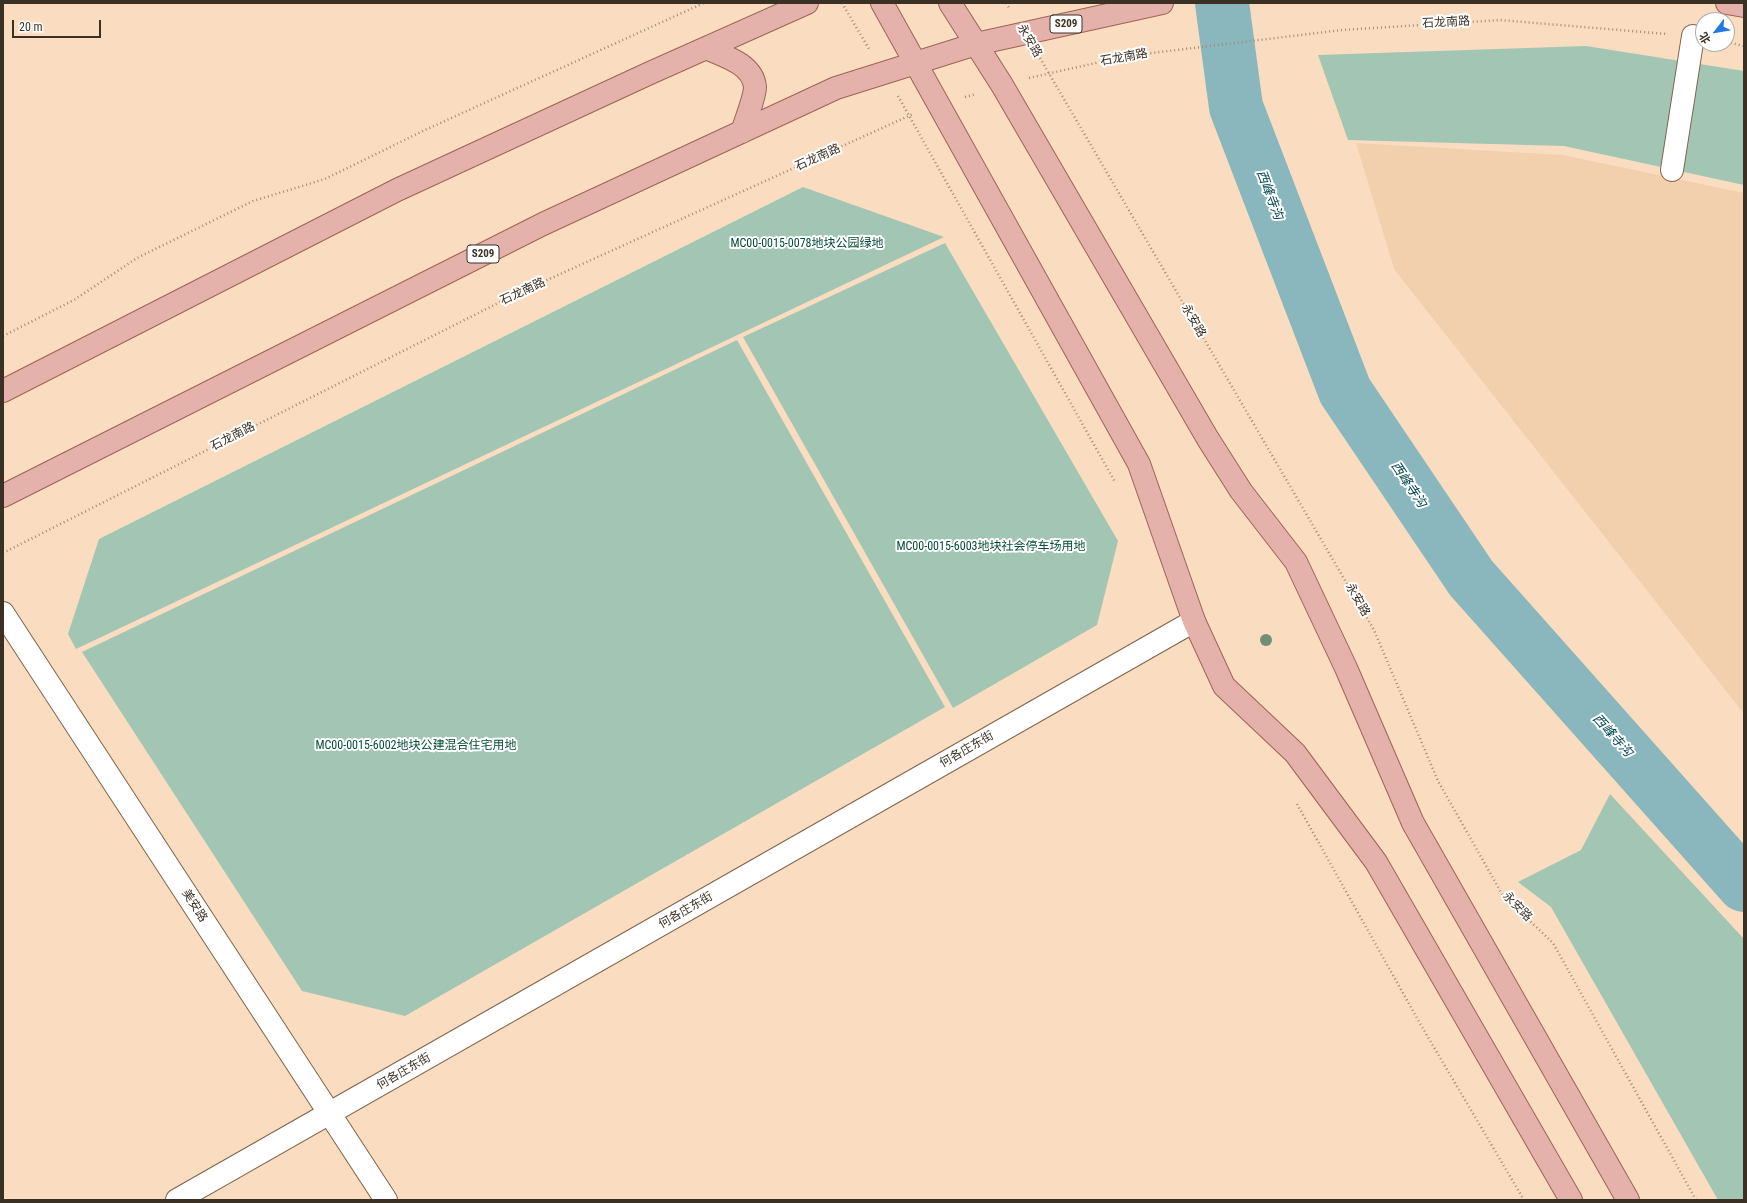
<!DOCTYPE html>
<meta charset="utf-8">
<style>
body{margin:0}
#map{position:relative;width:1747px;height:1203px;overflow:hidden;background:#faddc0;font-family:"Roboto Condensed","Noto Sans SC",sans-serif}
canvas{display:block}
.frame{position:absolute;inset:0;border:4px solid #3b3024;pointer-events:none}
.north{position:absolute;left:1695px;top:12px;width:40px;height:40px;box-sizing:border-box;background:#fff;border:1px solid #b1aca7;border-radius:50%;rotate:239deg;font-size:11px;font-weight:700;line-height:16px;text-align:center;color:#3b3024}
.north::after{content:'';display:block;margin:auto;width:14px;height:18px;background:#2277e1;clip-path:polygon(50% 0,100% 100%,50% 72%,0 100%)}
.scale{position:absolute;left:12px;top:20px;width:89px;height:18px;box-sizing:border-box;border:2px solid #3b3024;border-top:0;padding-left:5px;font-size:12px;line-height:14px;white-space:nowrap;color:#3b3024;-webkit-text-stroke:3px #fff;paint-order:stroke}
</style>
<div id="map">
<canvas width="1747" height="1203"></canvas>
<div class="frame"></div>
<div class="north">北</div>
<div class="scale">20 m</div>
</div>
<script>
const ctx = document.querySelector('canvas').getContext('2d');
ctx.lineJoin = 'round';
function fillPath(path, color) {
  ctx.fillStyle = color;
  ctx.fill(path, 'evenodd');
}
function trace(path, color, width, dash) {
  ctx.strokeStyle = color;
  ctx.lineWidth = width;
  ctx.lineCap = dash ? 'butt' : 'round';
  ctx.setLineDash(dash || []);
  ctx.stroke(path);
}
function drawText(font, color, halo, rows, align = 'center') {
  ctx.font = font + ' "Roboto Condensed","Noto Sans SC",sans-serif';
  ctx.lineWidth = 4;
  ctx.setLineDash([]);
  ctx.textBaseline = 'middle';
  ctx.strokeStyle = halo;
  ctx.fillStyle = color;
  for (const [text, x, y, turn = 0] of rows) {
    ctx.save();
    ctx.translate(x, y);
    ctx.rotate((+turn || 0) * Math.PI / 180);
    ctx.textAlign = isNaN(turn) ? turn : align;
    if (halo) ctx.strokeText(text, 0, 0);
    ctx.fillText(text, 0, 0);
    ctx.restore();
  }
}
fillPath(new Path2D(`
 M1356,143L1563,155L1744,193V714L1394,269Z`), '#f2d0ae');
fillPath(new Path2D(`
 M1586,46L1744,71V185L1564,146L1348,140L1318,55Z
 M803,187L944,237L76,649L68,634L99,539Z
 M945,243L1118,541L1097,625L953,708L743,337Z
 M737,340L945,707L405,1016L302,991L82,652Z
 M1610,794L1744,939V1200H1718L1551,907L1518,882L1581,850Z`), '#a3c5b4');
trace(new Path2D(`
 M1222,3L1236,107L1345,391L1471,578L1744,885`), '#8ab7bd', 54);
const minor = new Path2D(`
 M1672,170L1693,36
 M3,613L386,1200
 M177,1200L1194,621`);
const major = new Path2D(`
 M882,3L1139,464L1194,621L1224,686L1295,753L1376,862L1571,1200
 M950,3L1002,85L1208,439L1241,491L1296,562L1346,668L1413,823L1628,1200
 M1727,3L1744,6
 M706,48C724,56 753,64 755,87C755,97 745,122 742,132
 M3,391L397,190L650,73L807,3
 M3,496L543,224L836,88L976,44L1162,3`);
trace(minor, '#7c634a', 24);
trace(major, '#9d6356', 24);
trace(new Path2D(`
 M842,3L869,49
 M1006,3L1010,9
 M1727,42L1744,46
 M1040,58L1374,630L1438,781L1502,894L1553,943L1696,1200
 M1029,78L1127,56L1342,30L1500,20L1667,34
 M898,96L1115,482
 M965,97L976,94
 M3,336L74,300L137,258L253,201L325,179L425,130L704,3
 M3,553L514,295L913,114
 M1297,804L1422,1027L1524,1200`), '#9f8b76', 2.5, [1, 3]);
trace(minor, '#fff', 22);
trace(major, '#e4b2aa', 22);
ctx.fillStyle = '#728e74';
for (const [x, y] of [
 [1266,640]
]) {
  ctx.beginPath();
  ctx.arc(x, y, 6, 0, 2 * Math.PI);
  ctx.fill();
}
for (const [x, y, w] of [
 [1066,24,32],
 [483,254,32]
]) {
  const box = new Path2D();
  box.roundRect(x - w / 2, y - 9, w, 18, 3);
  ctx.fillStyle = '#fff';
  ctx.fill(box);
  trace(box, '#3b3024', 1);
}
drawText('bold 11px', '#3b3024', null, [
 ["S209",1066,24],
 ["S209",483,254]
]);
drawText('12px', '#3b3024', '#fff', [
 ["石龙南路",1446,23,-3],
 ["永安路",1029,41,59],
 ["石龙南路",1124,58,-10],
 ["石龙南路",818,158,-24],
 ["石龙南路",523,292,-25],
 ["永安路",1193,321,60],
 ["石龙南路",233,437,-27],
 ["永安路",1357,600,60],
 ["何各庄东街",967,750,-30],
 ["美安路",194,906,57],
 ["永安路",1517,907,45],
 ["何各庄东街",686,911,-30],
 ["何各庄东街",404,1072,-30]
]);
drawText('12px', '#024d36', '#fff', [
 ["MC00-0015-0078地块公园绿地",807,244],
 ["MC00-0015-6003地块社会停车场用地",991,547],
 ["MC00-0015-6002地块公建混合住宅用地",416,746]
]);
drawText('italic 13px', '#00474f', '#fff', [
 ["西峰寺沟",1269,195,69],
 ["西峰寺沟",1408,485,56],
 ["西峰寺沟",1612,736,48]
]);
</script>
